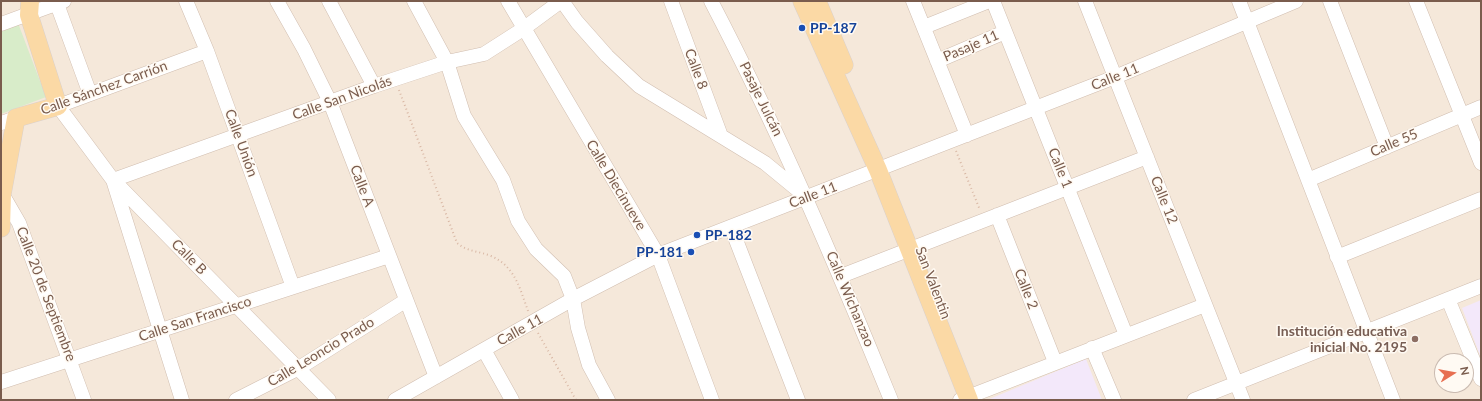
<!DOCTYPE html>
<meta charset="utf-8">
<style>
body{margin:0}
#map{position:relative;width:1482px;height:401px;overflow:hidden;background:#fdf6ec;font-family:Lato,sans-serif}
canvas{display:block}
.frame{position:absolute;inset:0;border:2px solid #7a5c4d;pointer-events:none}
.north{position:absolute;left:1434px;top:353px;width:40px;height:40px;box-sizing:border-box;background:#fffaf3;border:1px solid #cabbb1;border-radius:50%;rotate:79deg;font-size:11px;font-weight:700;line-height:16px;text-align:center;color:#7a5c4d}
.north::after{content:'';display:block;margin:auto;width:14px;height:18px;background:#e76f51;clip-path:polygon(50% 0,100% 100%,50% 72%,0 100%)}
</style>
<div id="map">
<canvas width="1482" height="401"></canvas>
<div class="frame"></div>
<div class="north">N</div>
</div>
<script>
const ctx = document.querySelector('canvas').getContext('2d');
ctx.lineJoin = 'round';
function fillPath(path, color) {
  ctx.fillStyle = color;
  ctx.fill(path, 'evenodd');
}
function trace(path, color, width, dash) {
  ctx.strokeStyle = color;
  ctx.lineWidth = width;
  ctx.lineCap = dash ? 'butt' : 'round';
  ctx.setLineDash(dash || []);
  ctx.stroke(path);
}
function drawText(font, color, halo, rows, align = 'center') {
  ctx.font = font + ' Lato,sans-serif';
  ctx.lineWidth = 3;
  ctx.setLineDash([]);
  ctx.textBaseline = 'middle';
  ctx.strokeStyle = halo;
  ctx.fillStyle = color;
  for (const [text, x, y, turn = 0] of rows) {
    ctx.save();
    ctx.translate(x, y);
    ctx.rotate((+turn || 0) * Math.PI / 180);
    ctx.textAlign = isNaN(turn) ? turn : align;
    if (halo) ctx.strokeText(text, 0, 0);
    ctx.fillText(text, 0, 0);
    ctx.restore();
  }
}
fillPath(new Path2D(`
 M1,1H1481V400H1ZM1442,361H1466V385H1442Z`), '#f5e8da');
fillPath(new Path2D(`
 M1481,300V358L1462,308Z
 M1086,359L1102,400H987Z`), '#f3e8fa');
fillPath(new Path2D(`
 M18,23L46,97L1,114V29Z`), '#d8ecc9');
const minor = new Path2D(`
 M186,1L207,51L293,287
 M277,1L304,49L330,102L436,377
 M329,1L374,86
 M414,1L447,62L464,116L503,180L518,221L536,249L564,276L573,299L578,328L589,365L608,400
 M508,1L658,255L712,400
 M562,1L577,22L607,56L639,86L765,163L804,195
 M671,1L721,136
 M711,1C779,131 836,265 891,400
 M913,1L967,135
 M993,1L1126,335
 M1085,1L1243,400
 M1239,1L1393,400
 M1330,1L1387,147
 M1416,1L1481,163
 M57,4L90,94
 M1,24L64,1
 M924,27L989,1
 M207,51L58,106L113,180L329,400
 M937,61L1005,32
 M1,123L16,118
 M1308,180L1481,107
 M1,192L19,223L84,400
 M997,215L1055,362
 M731,227L798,400
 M1337,257L1481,199
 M841,276L1147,157
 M1448,299L1481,379
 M1092,348L1114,400
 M484,350L512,400
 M1,382L389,256
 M182,400L113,180L374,86L447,62L484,54L523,29L561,1
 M236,400L299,368L405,301
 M395,400L573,299L658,255L1115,77L1296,1
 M960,400L1205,305
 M1194,400L1481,286`);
const major = new Path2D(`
 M802,1L878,170L969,400
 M817,1L844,65
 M1,228L2,194L16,118L58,106L29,15L30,1`);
trace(minor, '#d1beb0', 15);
trace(major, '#dad1cd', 19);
trace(new Path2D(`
 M399,90L457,243C468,252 479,251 491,256C515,266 520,289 528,311
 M956,151L980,210
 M538,333L576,400`), '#d9b8a5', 2, [1, 3]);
trace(minor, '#fff', 14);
trace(major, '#fbd9a5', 18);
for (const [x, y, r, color] of [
 [802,28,4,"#1a4fb4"],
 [697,235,4,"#1a4fb4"],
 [691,252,4,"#1a4fb4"],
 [1415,339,4,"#8d6e63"]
]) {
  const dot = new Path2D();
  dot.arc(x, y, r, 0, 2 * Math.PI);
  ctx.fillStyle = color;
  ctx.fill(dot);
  trace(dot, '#fffaf3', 1.5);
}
drawText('bold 14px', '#164399', '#fffaf3', [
 ["PP-187",810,28],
 ["PP-182",705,235],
 ["PP-181",683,252,"right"]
], 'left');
drawText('14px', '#7a5c4d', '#fffaf3', [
 ["Pasaje 11",971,46,-23],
 ["Calle 8",696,69,70],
 ["Calle 11",1115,77,-22],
 ["Calle Sánchez Carrión",104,88,-20],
 ["Calle San Nicolás",342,98,-20],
 ["Pasaje Julcán",761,99,64],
 ["Calle Unión",241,143,70],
 ["Calle 55",1394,143,-23],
 ["Calle 1",1060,168,68],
 ["Calle Diecinueve",616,185,59],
 ["Calle A",362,186,69],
 ["Calle 11",813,195,-21],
 ["Calle 12",1164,200,68],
 ["Calle B",189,257,45],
 ["San Valentin",933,283,69],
 ["Calle 2",1026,289,69],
 ["Calle 20 de Septiembre",46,294,69],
 ["Calle Wichanzao",850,299,67],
 ["Calle San Francisco",195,319,-18],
 ["Calle 11",520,330,-29],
 ["Calle Leoncio Prado",321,352,-31]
]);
drawText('bold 14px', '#785e54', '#fffaf3', [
 ["Institución educativa",1407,331],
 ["inicial No. 2195",1407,347]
], 'right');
</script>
